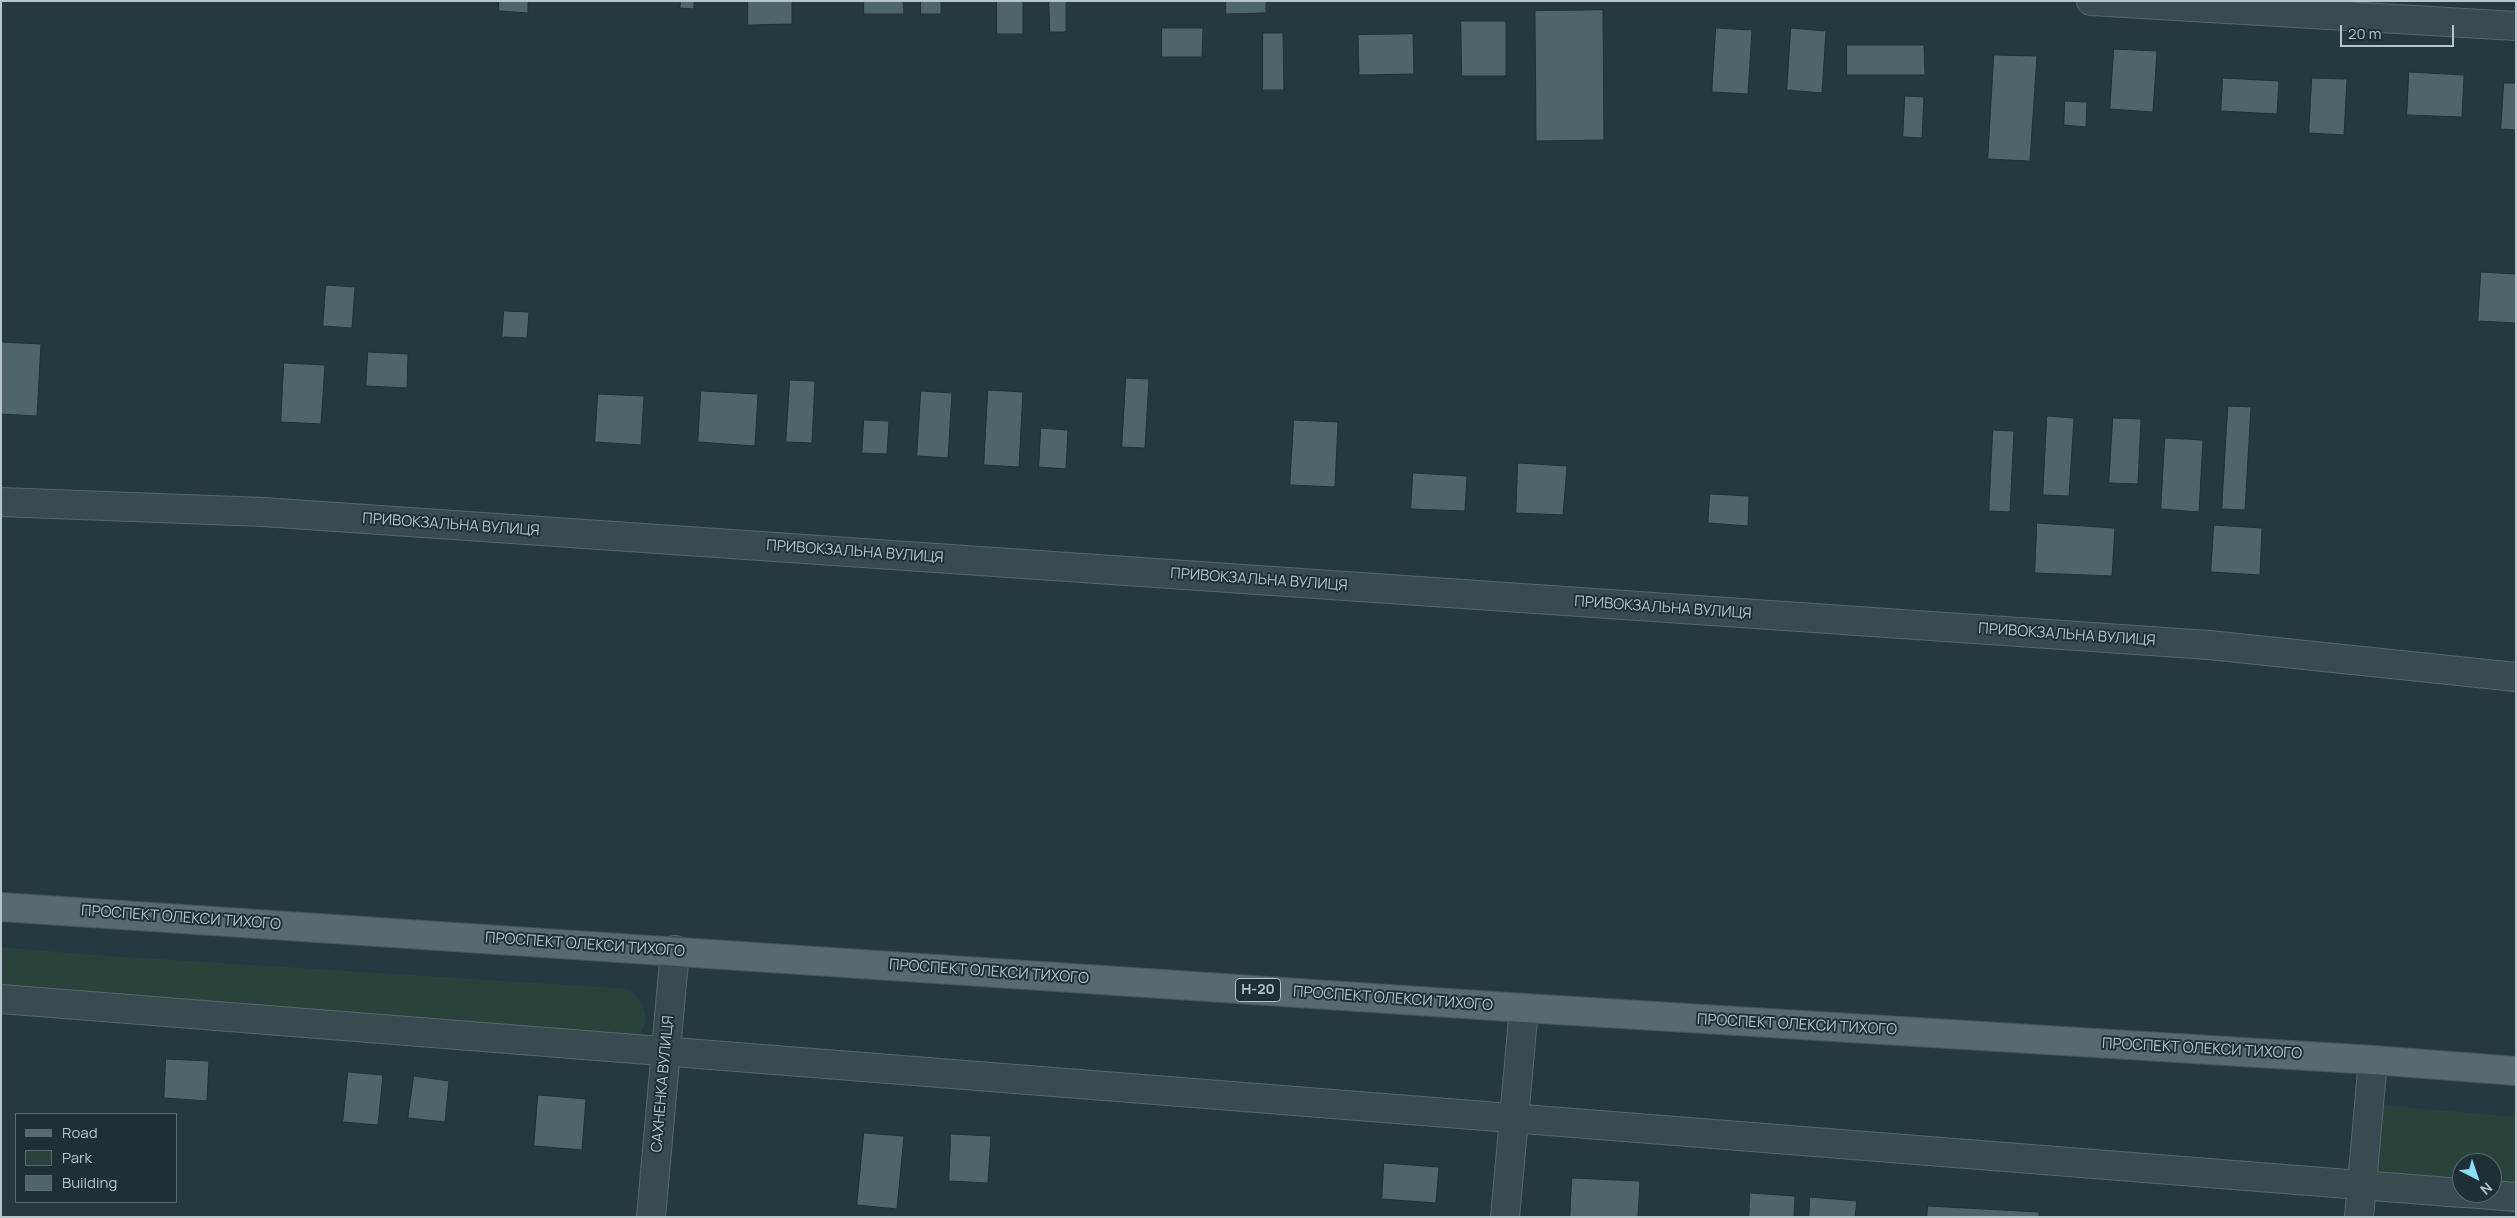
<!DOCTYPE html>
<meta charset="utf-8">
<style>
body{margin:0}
#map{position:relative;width:2517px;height:1218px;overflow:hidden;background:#253a40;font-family:Manrope,sans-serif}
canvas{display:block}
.frame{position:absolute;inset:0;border:2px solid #b5c5ca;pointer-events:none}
.legend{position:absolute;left:15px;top:1113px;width:162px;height:90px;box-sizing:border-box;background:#1e3035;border:1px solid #5a6c71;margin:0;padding:6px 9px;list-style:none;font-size:15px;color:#b5c5ca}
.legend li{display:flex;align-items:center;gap:10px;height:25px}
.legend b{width:25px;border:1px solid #5a6c71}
.north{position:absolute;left:2452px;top:1153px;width:50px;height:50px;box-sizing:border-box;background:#1e3035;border:1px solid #5a6c71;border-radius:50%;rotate:139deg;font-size:14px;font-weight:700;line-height:20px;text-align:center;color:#b5c5ca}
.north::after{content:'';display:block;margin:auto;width:18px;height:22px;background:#8cdef9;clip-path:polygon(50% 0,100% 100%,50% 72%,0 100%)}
.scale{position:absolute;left:2340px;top:25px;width:114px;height:22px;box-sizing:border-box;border:2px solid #b5c5ca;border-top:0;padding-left:6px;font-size:15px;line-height:18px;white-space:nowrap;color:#b5c5ca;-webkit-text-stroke:4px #1e3035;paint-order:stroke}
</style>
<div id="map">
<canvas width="2517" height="1218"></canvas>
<div class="frame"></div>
<ul class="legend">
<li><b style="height:6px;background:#576a70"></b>Road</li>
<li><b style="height:14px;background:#29433b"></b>Park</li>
<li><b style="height:14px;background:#4e656b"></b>Building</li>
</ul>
<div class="north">N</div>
<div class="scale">20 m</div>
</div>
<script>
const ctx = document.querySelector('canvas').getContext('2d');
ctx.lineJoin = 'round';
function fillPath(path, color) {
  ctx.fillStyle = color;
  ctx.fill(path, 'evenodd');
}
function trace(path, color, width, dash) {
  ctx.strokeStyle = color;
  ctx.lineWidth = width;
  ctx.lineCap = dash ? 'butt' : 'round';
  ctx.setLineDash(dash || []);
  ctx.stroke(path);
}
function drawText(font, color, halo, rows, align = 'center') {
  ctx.font = font + ' Manrope,sans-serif';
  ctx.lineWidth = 4;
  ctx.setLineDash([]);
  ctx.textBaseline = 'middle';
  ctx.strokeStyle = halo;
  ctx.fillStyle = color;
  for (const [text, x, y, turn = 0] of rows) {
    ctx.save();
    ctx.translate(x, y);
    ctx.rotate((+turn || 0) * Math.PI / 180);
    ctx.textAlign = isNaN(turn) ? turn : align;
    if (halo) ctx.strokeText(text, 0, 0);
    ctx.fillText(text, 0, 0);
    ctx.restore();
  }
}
fillPath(new Path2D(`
 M1,947L79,954L630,989C645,1006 651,1015 639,1037L1,991Z
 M2380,1105L2516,1117V1186L2492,1185V1163H2462V1182L2373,1175Z`), '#29433b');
const building = new Path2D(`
 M499,1H528V13L499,11Z
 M681,1H694V9L680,8Z
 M748,1H792V24L748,25Z
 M864,1H903L904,14H864Z
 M921,1H941V14H921Z
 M997,1H1023V34H997Z
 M1049,1H1066V32H1050Z
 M1226,1H1266V13L1226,14Z
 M1603,10L1604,140L1536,141L1535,11Z
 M1461,21H1506V76H1462Z
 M1162,28H1203L1202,57H1162Z
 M1716,28L1752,30L1748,94L1712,92Z
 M1791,28L1826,31L1822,93L1787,90Z
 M1263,33H1283L1284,90H1263Z
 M1413,34L1414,74L1359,75L1358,35Z
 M1847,45H1924L1925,75H1847Z
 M2114,49L2157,51L2153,112L2110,109Z
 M1994,55L2037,56L2030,161L1988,159Z
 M2409,72L2464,75L2462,117L2407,115Z
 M2223,78L2279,81L2277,114L2221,111Z
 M2312,78L2347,79L2344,135L2309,133Z
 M2504,83H2516V130L2501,129Z
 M1905,96L1924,97L1922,138L1903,137Z
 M2065,101L2087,102L2086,127L2064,125Z
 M2481,272L2516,274V323L2478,321Z
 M326,285L355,287L352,328L323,326Z
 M504,311L529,312L527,338L502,337Z
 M1,342L41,344L37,416L1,414Z
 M368,352L408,354L407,388L366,386Z
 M284,363L325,365L321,424L281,422Z
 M1126,378L1149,379L1145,448L1122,447Z
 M790,380L815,381L812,443L786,442Z
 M988,390L1023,392L1019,467L984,465Z
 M701,391L758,394L755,446L698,442Z
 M921,391L952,393L948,458L917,456Z
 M598,394L644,396L641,445L595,442Z
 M2228,406L2251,407L2245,510L2222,509Z
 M2047,416L2074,418L2069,496L2043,495Z
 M2113,418L2141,419L2138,484L2109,483Z
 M864,420L889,421L887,454L862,453Z
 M1294,420L1338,422L1335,487L1290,485Z
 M1041,428L1068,430L1066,469L1039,467Z
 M1993,430L2014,431L2010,512L1989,511Z
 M2165,438L2203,440L2199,512L2161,509Z
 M1518,463L1567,466L1563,515L1516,513Z
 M1413,473L1467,476L1465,511L1411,509Z
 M1710,494L1749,496L1748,526L1708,523Z
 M2037,523L2115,528L2112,576L2035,573Z
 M2214,525L2262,528L2260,575L2211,572Z
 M166,1059L209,1061L207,1101L164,1098Z
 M348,1072L383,1075L378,1125L343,1122Z
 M414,1076L449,1081L445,1122L408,1118Z
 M538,1095L586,1099L582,1150L534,1146Z
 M864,1133L904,1136L897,1209L857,1205Z
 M951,1134L991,1136L988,1183L949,1181Z
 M1384,1163L1439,1167L1436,1203L1382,1199Z
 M1572,1178L1640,1181L1638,1217H1570Z
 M1750,1193L1795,1196L1794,1217H1749Z
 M1810,1197L1857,1201L1855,1217H1809Z
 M1928,1206L2039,1212V1217H1927Z`);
fillPath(building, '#4e656b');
trace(building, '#203237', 1);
const minor = new Path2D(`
 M2091,1L2516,26
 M1,502L263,512L2209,645L2516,677
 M1,999L2462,1193
 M2467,1193L2516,1197
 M651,1217L675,950
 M1505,1217L1524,1008
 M2359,1217L2373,1060`);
const major = new Path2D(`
 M1,907L1524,1008L2373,1060L2516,1071`);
trace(minor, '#57686d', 30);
trace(major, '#45575c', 30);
trace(minor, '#394b50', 28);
trace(major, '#576a70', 28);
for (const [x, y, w] of [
 [1258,990,45]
]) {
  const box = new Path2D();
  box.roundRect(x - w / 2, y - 11.5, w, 23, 4);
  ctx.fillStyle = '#1e3035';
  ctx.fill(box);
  trace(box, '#b5c5ca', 1);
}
drawText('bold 14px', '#b5c5ca', null, [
 ["Н-20",1258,990]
]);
drawText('15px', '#b5c5ca', '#1e3035', [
 ["ПРИВОКЗАЛЬНА ВУЛИЦЯ",451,525,4],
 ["ПРИВОКЗАЛЬНА ВУЛИЦЯ",855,552,4],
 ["ПРИВОКЗАЛЬНА ВУЛИЦЯ",1259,580,4],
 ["ПРИВОКЗАЛЬНА ВУЛИЦЯ",1663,608,4],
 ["ПРИВОКЗАЛЬНА ВУЛИЦЯ",2067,635,4],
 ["ПРОСПЕКТ ОЛЕКСИ ТИХОГО",181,918,4],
 ["ПРОСПЕКТ ОЛЕКСИ ТИХОГО",585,945,4],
 ["ПРОСПЕКТ ОЛЕКСИ ТИХОГО",989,972,4],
 ["ПРОСПЕКТ ОЛЕКСИ ТИХОГО",1393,999,4],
 ["ПРОСПЕКТ ОЛЕКСИ ТИХОГО",1797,1025,3],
 ["ПРОСПЕКТ ОЛЕКСИ ТИХОГО",2202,1049,3],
 ["САХНЕНКА ВУЛИЦЯ",663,1084,-85]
]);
</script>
